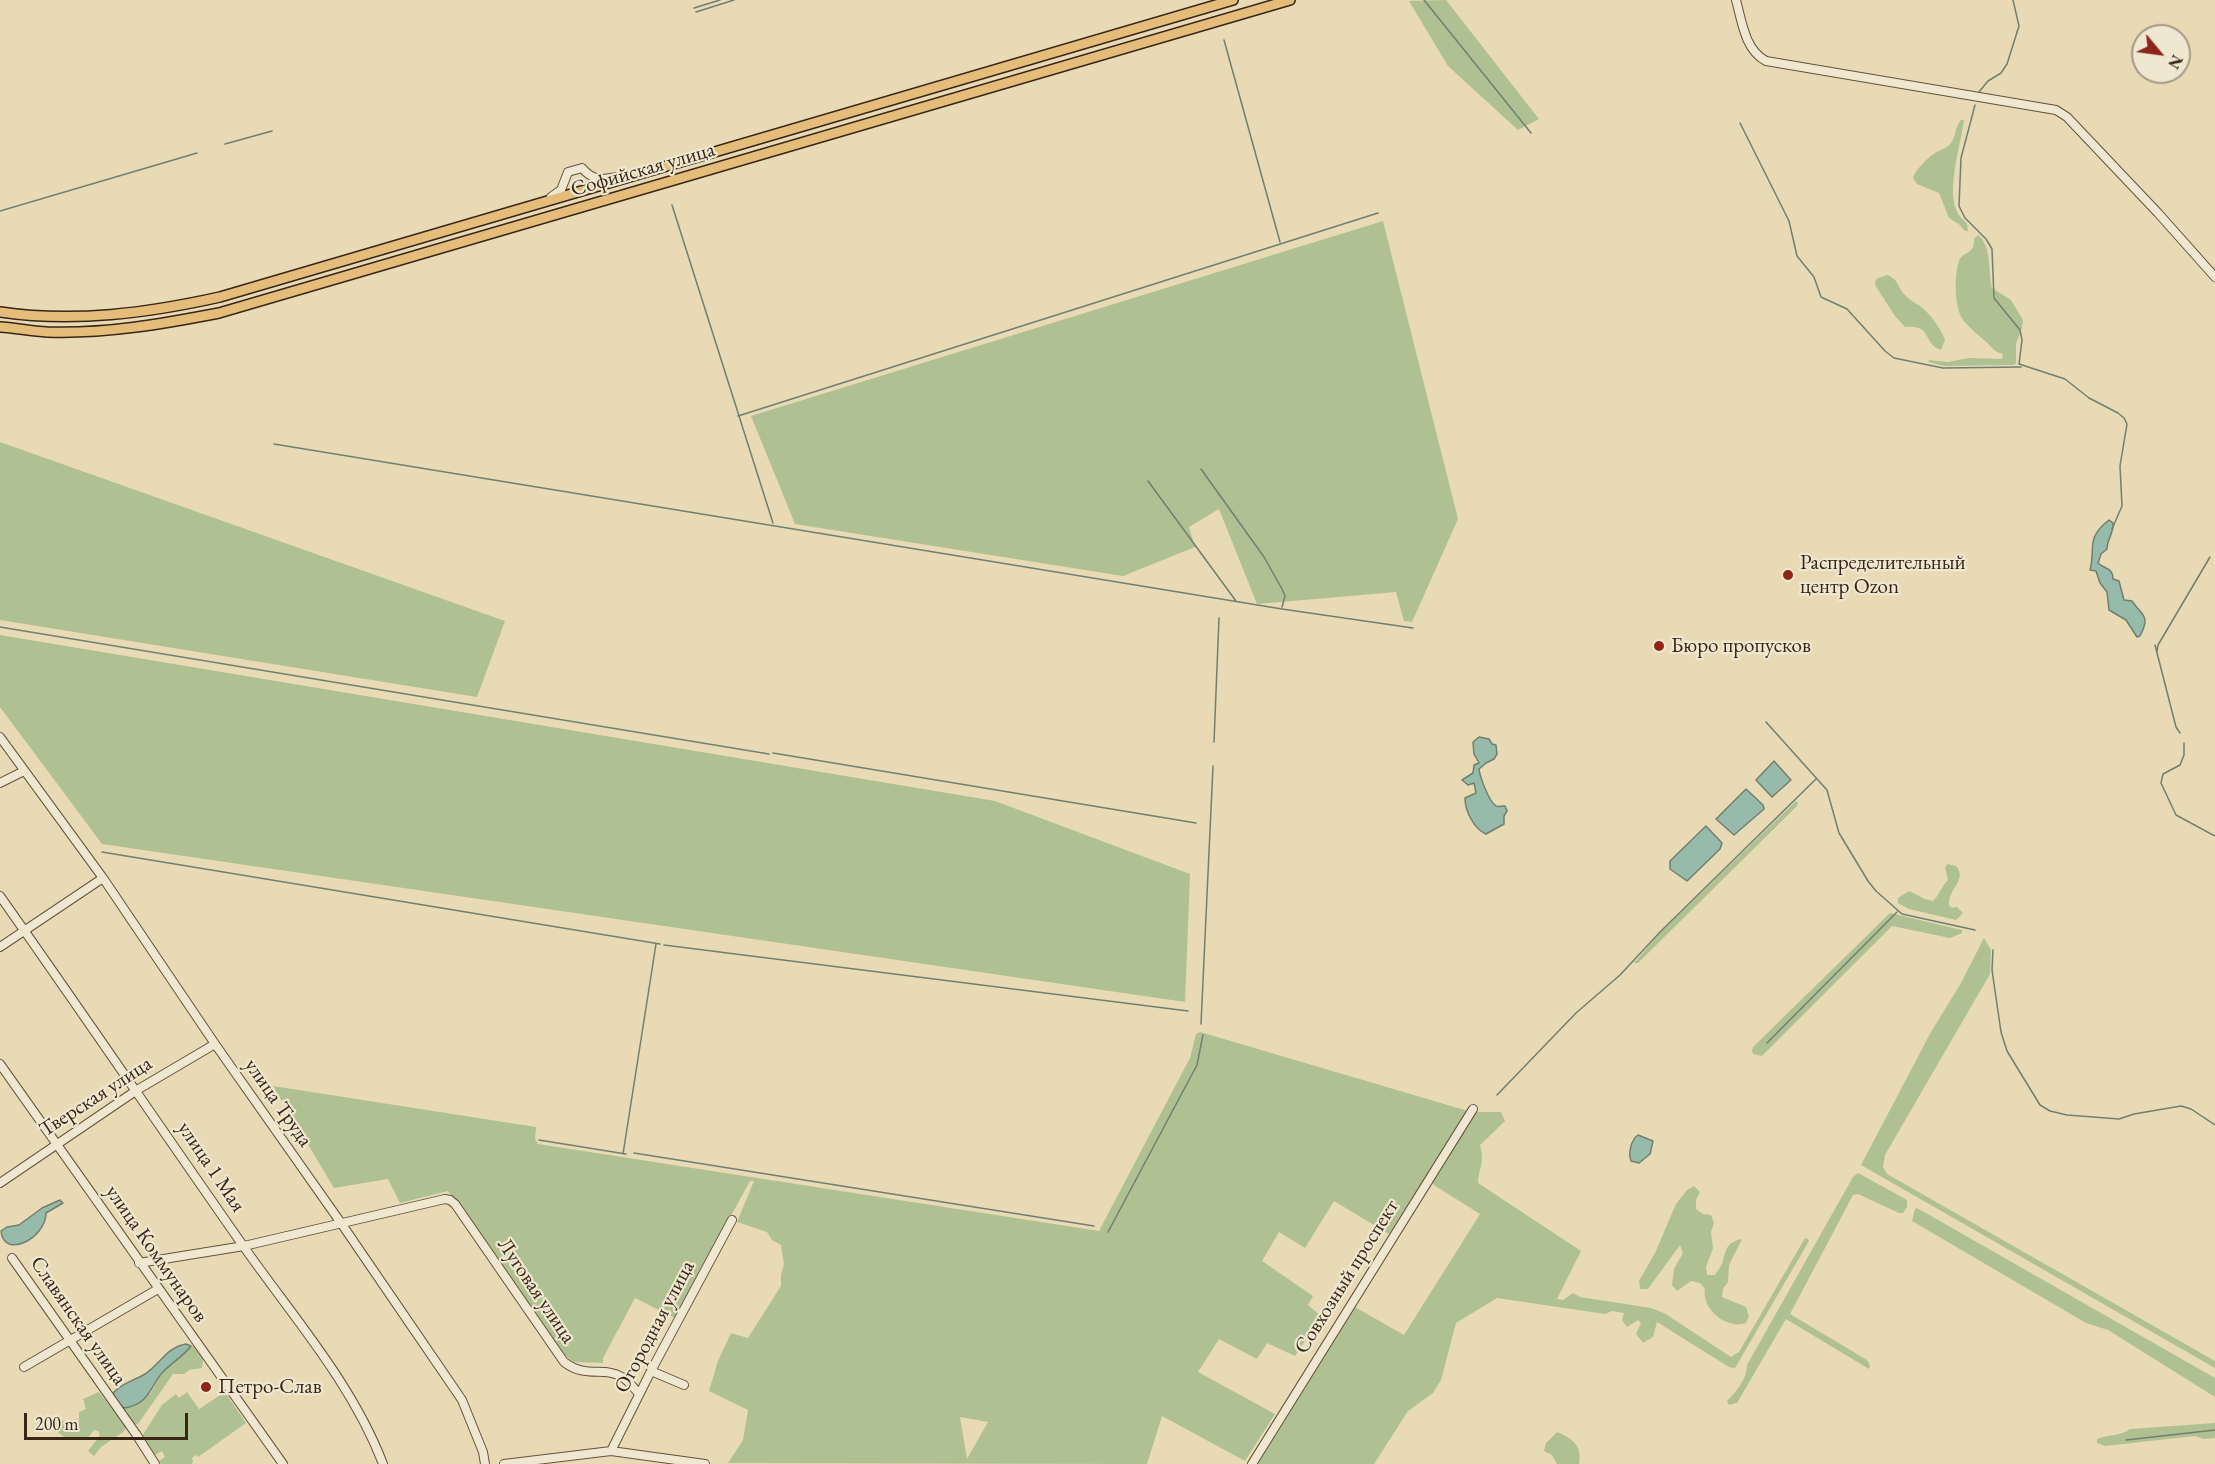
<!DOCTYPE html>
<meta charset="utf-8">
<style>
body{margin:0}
#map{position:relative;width:2215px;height:1464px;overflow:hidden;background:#e7dab5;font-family:"EB Garamond",serif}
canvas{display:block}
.north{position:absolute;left:2131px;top:24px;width:60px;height:60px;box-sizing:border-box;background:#efe7cf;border:2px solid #a69985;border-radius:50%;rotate:119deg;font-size:16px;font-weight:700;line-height:24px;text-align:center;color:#382516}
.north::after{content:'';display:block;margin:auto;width:21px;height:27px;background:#8f2418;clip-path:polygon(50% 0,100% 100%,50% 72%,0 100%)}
.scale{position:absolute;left:24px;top:1413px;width:164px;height:27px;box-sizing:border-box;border:3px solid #382516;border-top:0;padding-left:8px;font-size:18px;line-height:21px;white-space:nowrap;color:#382516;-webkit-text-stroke:4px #efe7cf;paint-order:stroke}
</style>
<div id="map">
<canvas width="2215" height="1464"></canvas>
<div class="north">N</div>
<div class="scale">200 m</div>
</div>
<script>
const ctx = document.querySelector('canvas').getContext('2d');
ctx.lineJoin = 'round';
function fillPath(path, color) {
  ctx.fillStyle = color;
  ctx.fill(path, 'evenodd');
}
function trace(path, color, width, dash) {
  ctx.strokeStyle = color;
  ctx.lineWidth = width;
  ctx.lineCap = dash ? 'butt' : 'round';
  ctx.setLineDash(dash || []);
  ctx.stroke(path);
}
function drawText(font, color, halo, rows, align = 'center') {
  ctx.font = font + ' "EB Garamond",serif';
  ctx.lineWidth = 4.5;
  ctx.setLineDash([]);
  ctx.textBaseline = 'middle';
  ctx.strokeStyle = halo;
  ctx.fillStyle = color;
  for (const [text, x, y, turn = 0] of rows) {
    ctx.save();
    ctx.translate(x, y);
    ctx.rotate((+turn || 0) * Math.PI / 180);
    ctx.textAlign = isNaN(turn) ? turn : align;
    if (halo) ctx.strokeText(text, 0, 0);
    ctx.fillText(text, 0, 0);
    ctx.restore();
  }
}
fillPath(new Path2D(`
 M1446,0L1539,119L1518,130L1448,66L1409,1Z
 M1961,120H1964C1961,144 1947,187 1956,209C1958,216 1963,219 1967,224L1968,231H1965L1960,225L1949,218L1939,193L1917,184L1913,178C1914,171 1932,153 1939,151C1944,148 1947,148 1951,143C1956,136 1955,127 1961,120Z
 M1383,221L1458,519L1412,622L1404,621L1396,592L1257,604L1219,509L1189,527L1195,547L1123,576L795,524L751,416Z
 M1978,235C1992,246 1988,272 1992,288L2011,300L2023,320L2022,328L2016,344V364L2012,365L1944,366L1928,362L1929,360L1948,362L1969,358L2002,359L2003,354C1994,352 1992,347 1985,341C1978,335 1970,328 1964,321C1954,309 1954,275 1959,261C1964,250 1975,255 1974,239Z
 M1887,275C1899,279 1897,287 1905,295C1910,301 1918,304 1924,309C1933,318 1940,328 1945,340L1941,350C1922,343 1933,324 1905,327L1895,316L1875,285L1876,279Z
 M0,442L505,621L477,697L0,620Z
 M0,635L995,801L1190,874L1185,1002L102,844L0,707Z
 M1796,801L1798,803L1797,806L1638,963H1634L1661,932Z
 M1947,864L1956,866C1968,880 1948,888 1949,905L1952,908L1957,907L1963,913L1956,920L1909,909L1898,903V898L1909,891L1925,899L1933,901C1940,894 1941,887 1948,880L1945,868Z
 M1890,913L1962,930V933L1950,938L1892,926L1762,1056L1753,1054L1752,1051L1753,1047Z
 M1984,938L1991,950L1990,974L1885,1155L1883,1167L1887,1174L2215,1361V1368L1861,1165L1931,1032L1961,983Z
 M1200,1032L1468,1111L1389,1234L1334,1201L1305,1248L1279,1232L1262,1261L1313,1296L1308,1305L1321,1316L1295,1356L1267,1343L1257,1359L1219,1339L1198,1372L1275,1414L1245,1461L1162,1416L1147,1464L728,1463L743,1440L748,1410L709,1391L718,1361L731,1333L748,1338L781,1286V1275L784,1264L781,1245L772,1240L767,1232L737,1222L754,1181H750L675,1318L635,1298L603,1358V1363L573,1362L558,1349L448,1191L400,1203L388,1179L334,1188L273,1086L536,1127L535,1139L538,1144L1099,1231L1190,1058L1196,1034ZM960,1417L988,1422L967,1459Z
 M1475,1112H1501L1505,1121L1480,1145C1485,1164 1479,1166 1478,1183L1581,1251L1557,1299L1563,1300L1573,1293L1580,1297L1651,1308L1664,1313L1731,1357L1739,1352L1805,1238L1808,1239L1809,1241L1735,1368L1729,1367L1657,1322L1653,1337L1643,1343L1636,1334L1641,1323L1638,1320L1627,1327L1622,1320L1624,1313L1612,1311L1605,1314L1497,1298L1456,1323L1441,1380L1433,1393L1408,1411L1374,1464H1256L1353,1306L1404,1335L1480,1214L1429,1182Z
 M1858,1173L1907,1200V1207L1903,1213H1899L1858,1194L1853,1195L1790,1314L1867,1360L1870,1365L1869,1369L1786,1319L1737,1403L1729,1405L1727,1401C1736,1392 1747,1379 1747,1365L1853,1177Z
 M1694,1186L1700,1192L1696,1200V1209L1703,1214L1711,1215L1714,1223L1711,1232L1713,1248L1706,1267L1707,1275H1715C1717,1271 1722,1266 1723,1261C1726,1248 1728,1242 1742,1239L1729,1265L1728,1282L1723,1289L1722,1297L1746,1307L1749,1316L1746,1323C1727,1330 1701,1309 1705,1289L1700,1283L1691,1281L1677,1291L1672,1285L1674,1269L1683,1253L1680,1245L1648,1289H1640L1639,1281L1655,1253L1676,1204L1687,1190Z
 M1917,1208L2215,1378V1397L2108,1330L2086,1323L1912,1221L1915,1209Z
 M191,1346H195L203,1359L202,1368L189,1370L184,1374H173L138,1424L133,1425L119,1405L125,1408L134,1406L151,1393L163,1371Z
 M99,1392L127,1427L123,1432L101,1447L94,1456L88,1451L100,1435L98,1431L94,1430L86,1440C71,1435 66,1444 54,1427L57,1421L61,1420L77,1426L79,1425V1412L86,1409L83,1399Z
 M187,1392L199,1409L225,1392L246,1423L198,1457L196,1455L192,1458L193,1461L192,1464H160L159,1461L165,1457L162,1451L155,1455L142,1436L162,1405L176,1394L179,1398Z
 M2215,1423V1438L2204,1439L2195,1436L2105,1446L2097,1443V1439C2108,1434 2120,1437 2130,1429Z
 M1557,1432C1573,1439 1582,1445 1579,1464H1557L1552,1455L1544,1451L1546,1443Z`), '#afc192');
const water = new Path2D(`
 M2109,520L2113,523C2114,533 2107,539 2107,549L2101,554L2098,563C2104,569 2113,567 2113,579L2119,581L2124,600L2132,601C2142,616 2151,615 2140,636L2137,637L2126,620L2109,610L2107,592L2100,583L2096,571L2090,570C2096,547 2085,539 2109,520Z
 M1479,737L1489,739L1492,744L1496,745L1497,754L1494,759L1486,763L1479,769C1480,777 1489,802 1496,806C1497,807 1504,806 1505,806L1507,811L1504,816V824L1486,834C1474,829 1465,811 1465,798L1476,793L1474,783L1468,785L1462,780L1473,773L1474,765L1479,763L1474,754L1473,742Z
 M1774,761L1791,780L1772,797L1756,780Z
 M1746,789L1763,805L1764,809L1734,835L1716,819Z
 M1706,826L1722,843L1720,849L1687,881L1670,869V861Z
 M1638,1135L1653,1141L1650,1154L1639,1163L1631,1161C1628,1153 1631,1140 1638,1135Z
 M60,1200L63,1203L46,1213C46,1238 4,1260 1,1231L7,1227L19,1225L42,1208Z
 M186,1344L191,1346C185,1355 170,1364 162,1373C150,1387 150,1403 125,1408L119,1405L113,1393C122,1383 133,1381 145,1374C160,1364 167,1347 186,1344Z`);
fillPath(water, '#97bbaa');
trace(water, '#717f6f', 1.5);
trace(new Path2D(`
 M1424,0L1531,133
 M694,8L720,0
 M696,12L734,0
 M1224,40L1280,242
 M1979,92L1988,81L2001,73L2007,64L2019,26L2013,0
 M1975,105L1961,158L1959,206L1965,218L1986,239L1992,249L1994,298L2020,330L2022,340L2019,364L2065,379L2089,398L2118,413L2124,418L2127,424L2120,466L2122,506L2112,529
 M1740,123L1789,221L1797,256L1814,277L1821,297L1847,309L1885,351L1894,358L1943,368L2021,367
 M225,144L272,131
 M672,205L773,523
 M0,211L197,153
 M738,416L1378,213
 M274,444L1282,609L1413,628
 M1201,469L1264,557L1282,589L1285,596L1282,607
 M1148,481L1236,601
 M0,627L769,754
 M2155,645L2176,727L2180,733
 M2157,652L2158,645L2210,557
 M1766,722L1827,790L1839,833L1868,881L1876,891L1902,914L1975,930
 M1214,742L1219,618
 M2184,743V755L2180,765L2163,774L2161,783L2176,815L2215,836
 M773,753L1196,823
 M102,852L660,944
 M664,945L1188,1011
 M1993,950L1992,970L2001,1032L2007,1051L2040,1105L2050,1111L2067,1115L2119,1119L2134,1114L2181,1106L2191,1109L2215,1125
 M1201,1024L1213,766
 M1767,1043L1897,912
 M1497,1095L1576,1013L1620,975L1661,931L1816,779
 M539,1140L626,1154
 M634,1153L1094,1226
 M623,1154L656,944
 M1108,1232L1197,1065L1203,1035
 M2126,1440L2215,1430`), '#717f6f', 1.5);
const minor = new Path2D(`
 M1736,0C1742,22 1745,50 1766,61L2056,110L2067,117L2158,213L2215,277
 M551,197L561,190L568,172L582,168C593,181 602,180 617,177
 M0,737L103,878L215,1044L341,1223L462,1400L483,1452L485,1464
 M0,783L24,771
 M0,896C82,1012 162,1130 244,1247C293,1317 352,1383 383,1464
 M0,947L103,878
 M0,1064L283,1464
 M0,1183L137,1090L215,1044
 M12,1258L136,1434L155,1464
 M139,1263L244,1246L445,1199L450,1200L455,1204L564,1362C586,1379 603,1366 622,1377C629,1381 634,1388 639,1394
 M24,1367L158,1289
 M651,1371L684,1385
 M611,1451L651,1371L732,1220
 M504,1464L611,1451L705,1464
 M1252,1464L1473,1109`);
const major = new Path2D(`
 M0,312C74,323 148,313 220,297L1233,0
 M0,327C15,328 31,331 47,332C105,334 162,324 219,313L1290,0`);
trace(minor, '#64523e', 10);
trace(major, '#382516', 12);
trace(minor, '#efe7cf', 8);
trace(major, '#e4bd7a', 9);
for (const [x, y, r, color] of [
 [1788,575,6,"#8f2418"],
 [1659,646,6,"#8f2418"],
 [206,1387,6,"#8f2418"]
]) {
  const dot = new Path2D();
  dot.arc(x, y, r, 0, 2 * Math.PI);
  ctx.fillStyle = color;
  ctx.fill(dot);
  trace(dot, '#efe7cf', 2);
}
drawText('21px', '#382516', '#efe7cf', [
 ["Софийская улица",643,170,-16],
 ["Тверская улица",96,1097,-33],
 ["улица Труда",278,1103,55],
 ["улица 1 Мая",211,1167,56],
 ["улица Коммунаров",156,1254,55],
 ["Совхозный проспект",1347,1277,-58],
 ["Луговая улица",536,1291,56],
 ["Славянская улица",78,1321,55],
 ["Огородная улица",655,1327,-62]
]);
drawText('21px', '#382516', '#efe7cf', [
 ["Распределительный",1800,563],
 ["центр Ozon",1800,587],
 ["Бюро пропусков",1671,646],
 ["Петро-Слав",218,1387]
], 'left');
</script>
